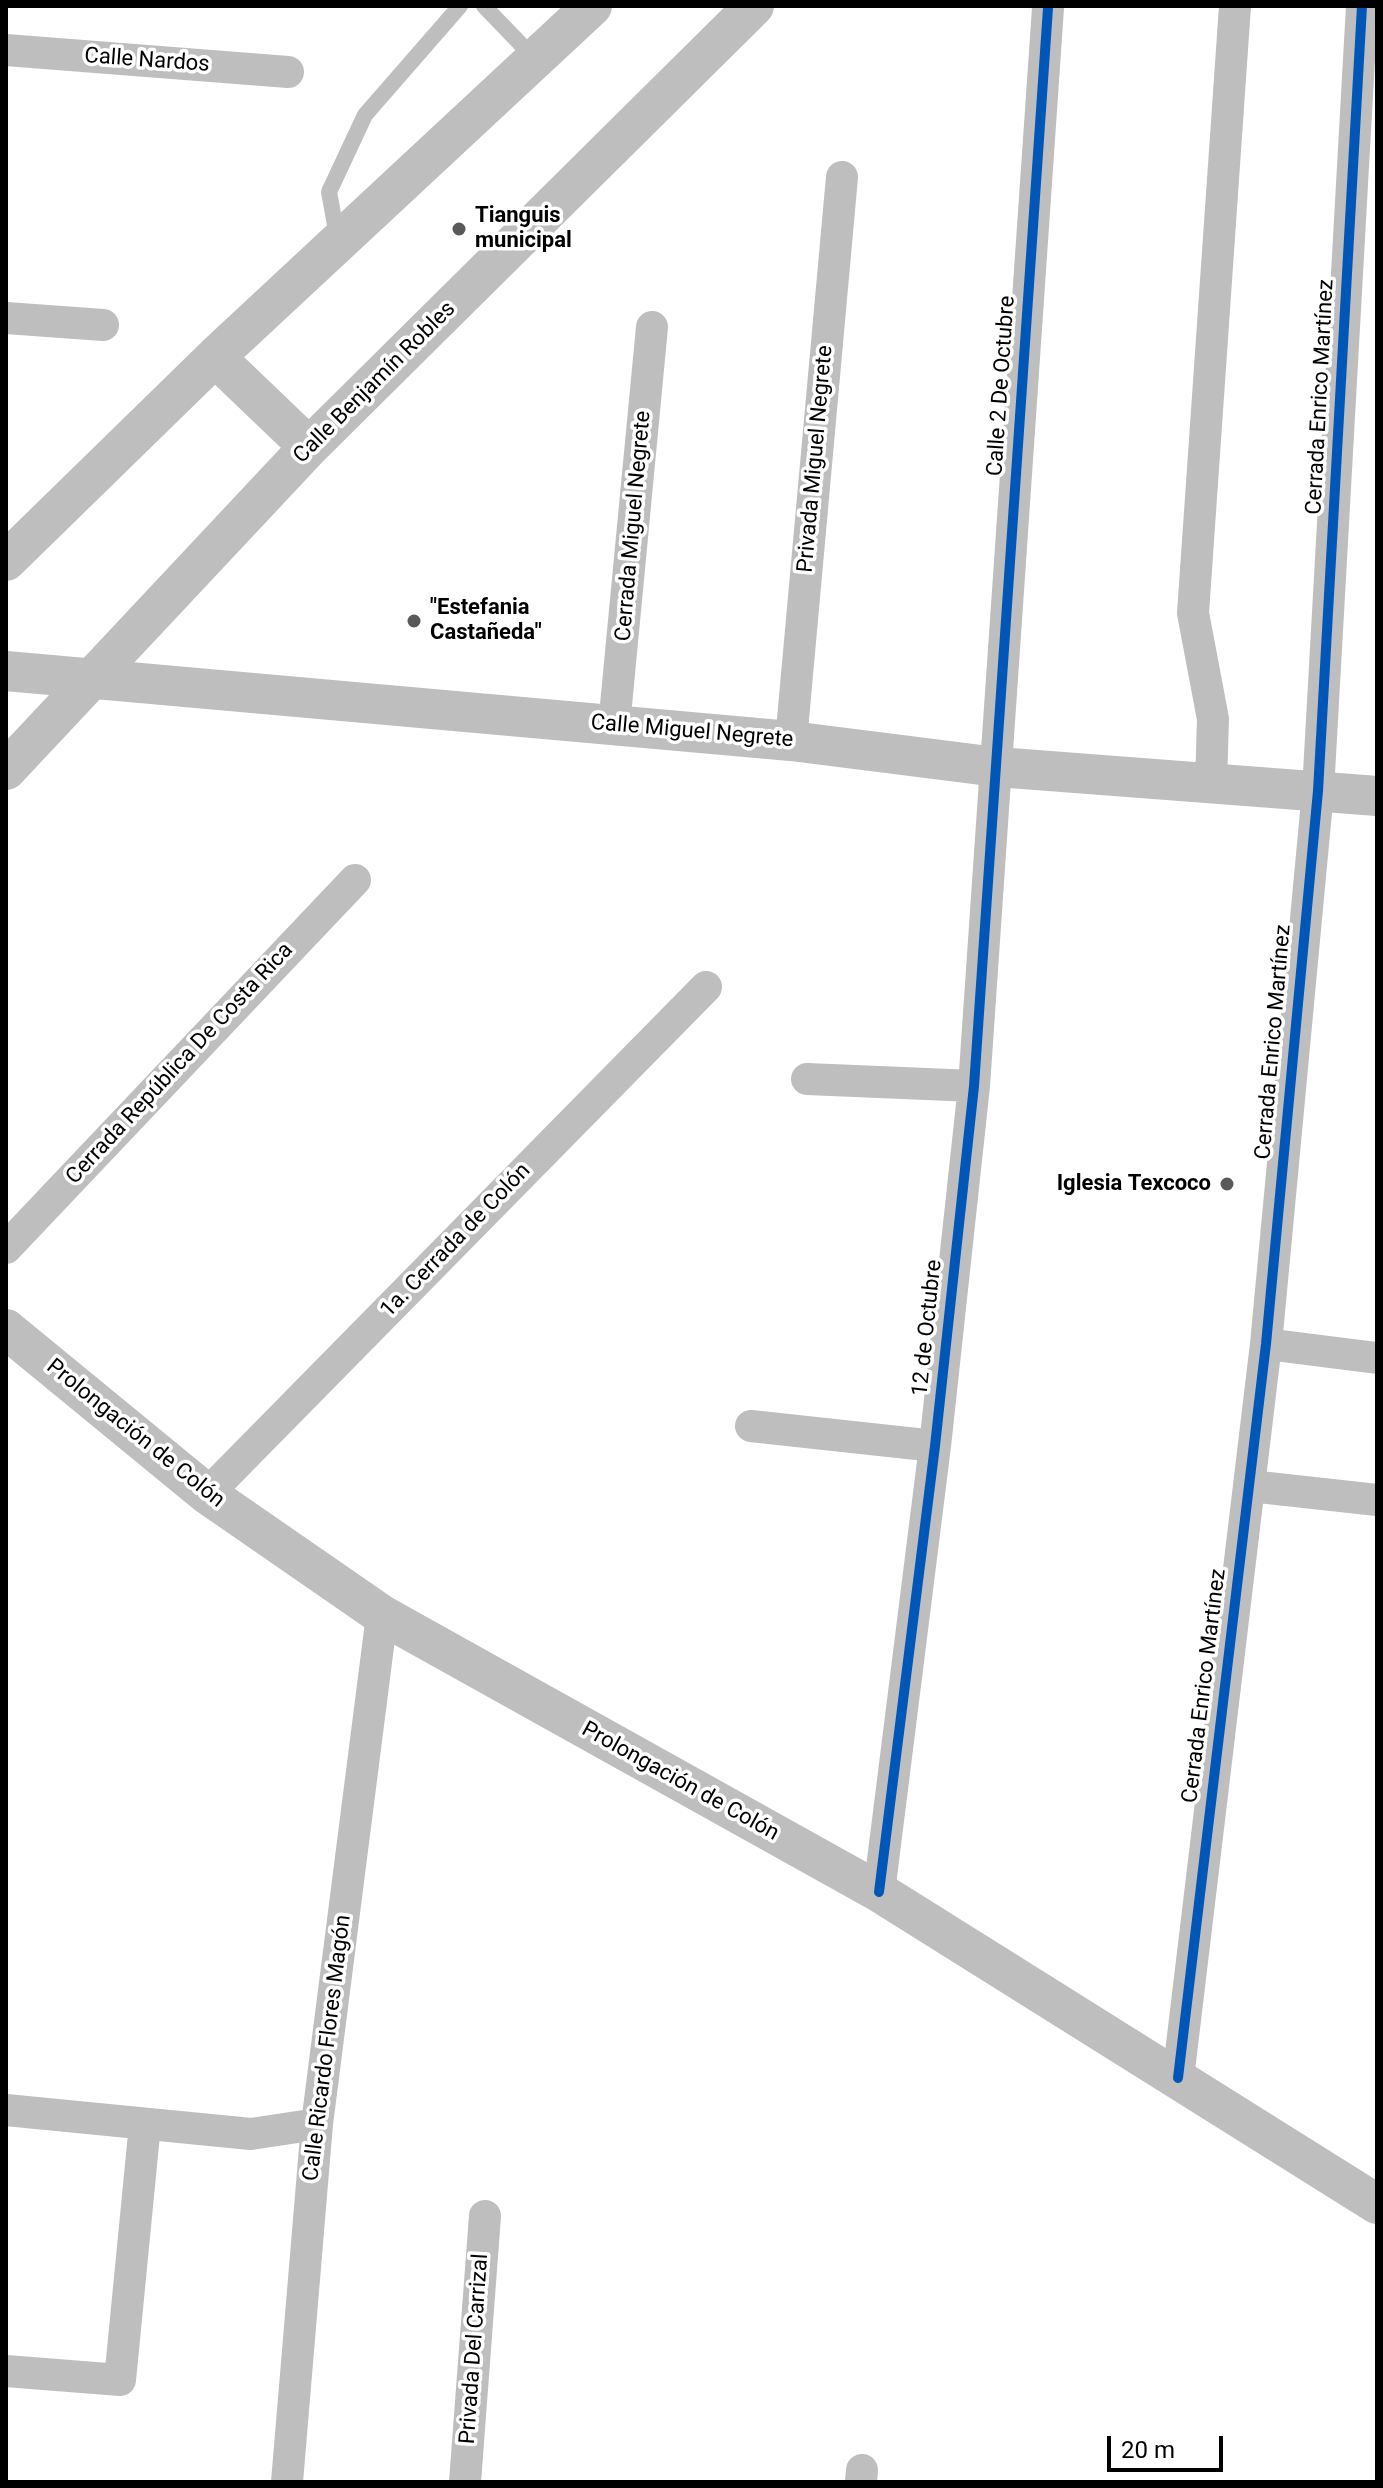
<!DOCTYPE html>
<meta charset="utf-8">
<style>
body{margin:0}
#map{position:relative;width:1383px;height:2488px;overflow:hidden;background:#fff;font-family:Roboto,sans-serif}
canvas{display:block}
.frame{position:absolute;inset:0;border:8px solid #000;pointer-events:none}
.scale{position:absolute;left:1107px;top:2436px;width:116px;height:36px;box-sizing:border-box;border:4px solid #000;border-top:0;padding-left:10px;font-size:24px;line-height:28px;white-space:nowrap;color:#000;-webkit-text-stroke:6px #fff;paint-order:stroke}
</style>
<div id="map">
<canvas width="1383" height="2488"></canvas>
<div class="frame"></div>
<div class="scale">20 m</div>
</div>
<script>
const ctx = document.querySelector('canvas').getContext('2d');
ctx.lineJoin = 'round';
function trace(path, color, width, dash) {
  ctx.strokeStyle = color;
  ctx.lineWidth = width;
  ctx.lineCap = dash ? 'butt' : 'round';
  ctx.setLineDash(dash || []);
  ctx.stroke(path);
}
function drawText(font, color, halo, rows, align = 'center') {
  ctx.font = font + ' Roboto,sans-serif';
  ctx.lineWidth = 7;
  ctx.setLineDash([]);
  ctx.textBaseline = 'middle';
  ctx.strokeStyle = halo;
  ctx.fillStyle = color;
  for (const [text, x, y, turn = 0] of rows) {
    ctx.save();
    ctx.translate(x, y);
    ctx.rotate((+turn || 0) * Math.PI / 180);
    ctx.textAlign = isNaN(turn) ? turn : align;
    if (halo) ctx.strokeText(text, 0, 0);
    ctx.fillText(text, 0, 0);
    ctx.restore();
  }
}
trace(new Path2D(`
 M484,6L535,59
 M338,241L329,192L365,115L460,6`), '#bebebe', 16);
trace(new Path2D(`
 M6,50L288,72
 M6,318L103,325
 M614,726L652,327
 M791,741L842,177
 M1211,784L1213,719L1193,613L1235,6
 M807,1079L974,1086
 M6,1248L355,880
 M1266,1344L1377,1358
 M751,1426L935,1446
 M1250,1486L1377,1500
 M207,1494L706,987
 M879,1892L935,1446L974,1086L1048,8
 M1178,2078L1266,1344L1318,791L1362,6
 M6,2110L251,2134L317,2124
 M6,2371L120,2380L145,2124
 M287,2482L317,2124L382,1615
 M465,2482L485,2216
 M861,2482L862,2470`), '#bebebe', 32);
trace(new Path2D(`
 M215,357L309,447
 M6,561L215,357L592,6
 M6,671L791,741L997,767L1377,796
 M6,770L309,447L754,6
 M6,1329L207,1494L382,1615L879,1892L1377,2204`), '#bebebe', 40);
trace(new Path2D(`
 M879,1892L935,1446L974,1086L1048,8
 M1178,2078L1266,1344L1318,791L1362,6`), '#0057b8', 10);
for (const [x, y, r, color] of [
 [459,229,8,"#595959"],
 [414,621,8,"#595959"],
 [1227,1184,8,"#595959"]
]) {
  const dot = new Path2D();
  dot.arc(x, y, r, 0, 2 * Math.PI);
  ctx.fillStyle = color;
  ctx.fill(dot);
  trace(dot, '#fff', 3);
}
drawText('22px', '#000', '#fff', [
 ["Calle Nardos",147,61,4],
 ["Calle Benjamín Robles",375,383,-45],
 ["Calle 2 De Octubre",1002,386,-86],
 ["Cerrada Enrico Martínez",1321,397,-87],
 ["Privada Miguel Negrete",816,459,-85],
 ["Cerrada Miguel Negrete",634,526,-85],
 ["Calle Miguel Negrete",692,732,5],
 ["Cerrada Enrico Martínez",1274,1042,-85],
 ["Cerrada República De Costa Rica",180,1064,-47],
 ["1a. Cerrada de Colón",456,1241,-46],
 ["12 de Octubre",928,1328,-84],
 ["Prolongación de Colón",135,1434,39],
 ["Cerrada Enrico Martínez",1205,1686,-83],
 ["Prolongación de Colón",680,1782,29],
 ["Calle Ricardo Flores Magón",328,2048,-83],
 ["Privada Del Carrizal",475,2349,-86]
]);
drawText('bold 22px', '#000', '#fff', [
 ["Tianguis",475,216],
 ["municipal",475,241],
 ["\"Estefania",430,608],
 ["Castañeda\"",430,633],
 ["Iglesia Texcoco",1211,1184,"right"]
], 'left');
</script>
